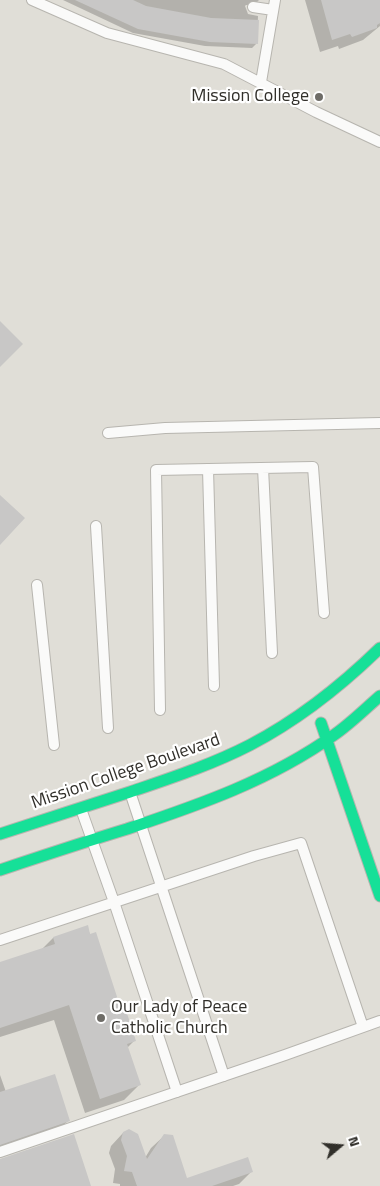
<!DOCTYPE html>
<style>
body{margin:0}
#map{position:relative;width:380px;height:1186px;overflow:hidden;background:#e0ded7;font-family:"Titillium Web",sans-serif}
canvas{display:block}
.north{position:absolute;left:315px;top:1121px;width:50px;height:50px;-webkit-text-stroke:4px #fff;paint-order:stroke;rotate:72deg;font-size:14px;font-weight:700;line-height:20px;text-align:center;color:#312f2a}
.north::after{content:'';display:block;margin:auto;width:18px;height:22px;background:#312f2a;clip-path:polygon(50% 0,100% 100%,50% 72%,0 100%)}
</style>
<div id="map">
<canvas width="380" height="1186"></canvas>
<div class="north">N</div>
</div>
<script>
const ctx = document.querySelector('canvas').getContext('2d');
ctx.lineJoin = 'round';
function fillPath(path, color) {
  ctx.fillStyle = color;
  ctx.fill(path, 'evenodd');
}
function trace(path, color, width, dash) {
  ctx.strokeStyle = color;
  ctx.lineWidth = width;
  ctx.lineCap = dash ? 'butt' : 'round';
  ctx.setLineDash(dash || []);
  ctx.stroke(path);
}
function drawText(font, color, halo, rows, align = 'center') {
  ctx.font = font + ' "Titillium Web",sans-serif';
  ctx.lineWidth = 4.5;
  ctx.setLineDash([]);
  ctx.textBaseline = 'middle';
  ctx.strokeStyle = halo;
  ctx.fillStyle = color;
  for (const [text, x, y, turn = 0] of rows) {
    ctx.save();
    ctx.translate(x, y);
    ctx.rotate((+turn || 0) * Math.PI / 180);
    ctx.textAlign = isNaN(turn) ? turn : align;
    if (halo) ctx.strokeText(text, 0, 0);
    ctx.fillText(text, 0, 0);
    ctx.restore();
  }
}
fillPath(new Path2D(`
 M63,0H259L254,5H246L245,6L248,14L258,16L257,43L252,48L205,46L133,33Z
 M305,0H379L380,26L363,40L339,49L338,46L320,52Z
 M87,927L119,1007L135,1040L127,1048L139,1085L124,1100L85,1113L54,1020L0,1037V964L41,950L53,938Z
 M0,1075L6,1092L68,1121L58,1130L0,1150Z
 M123,1133L145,1158L151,1148L164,1136L186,1179L251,1172L239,1184L233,1186H120V1184L113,1183L115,1169L109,1153L111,1146Z`), '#0003');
fillPath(new Path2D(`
 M75,0H133L146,6L211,18L259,20L258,44L210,42L138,29Z
 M321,0H380V23L377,25V28L352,37L350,34L332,40Z
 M0,321L23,344L0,367Z
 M0,495L25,518L0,545Z
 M88,925L90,934L96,932L120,1006L124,1004L136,1041L127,1044L141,1085L100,1099L69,1005L0,1028V962L55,944L53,937Z
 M55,1074L70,1121L0,1145V1092Z
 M129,1129L138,1134L147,1159L164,1134L173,1135L187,1178L248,1157L253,1172L212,1186H137L132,1172L124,1171L127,1156L121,1140L123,1132Z
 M74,1134L91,1186H0V1159Z`), '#c8c7c6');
const lane = new Path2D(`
 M32,0L107,33L224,64L316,112L380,142
 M253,7L273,10
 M261,82L275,0
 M108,433L165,428L380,423
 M263,468L272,653
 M208,469L214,686
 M96,526L108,728
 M37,585L54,745
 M160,710L156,470L313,467L324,613
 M130,792L224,1076
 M81,809L114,902L177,1092
 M0,940L254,856L301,843L363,1027
 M0,1152L285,1055L380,1021`);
const fast = new Path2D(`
 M321,723L380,896
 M0,834C43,820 87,806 130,792C171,778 211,765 250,745C298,720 341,686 380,648
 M0,870C42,856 84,842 127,829C199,805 271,780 334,735C350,724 365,709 380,696`);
trace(lane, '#b7b5af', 12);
trace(fast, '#b7b5af', 13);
trace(lane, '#fafaf9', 10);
trace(fast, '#16e098', 11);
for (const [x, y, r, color] of [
 [319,97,5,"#6e6c67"],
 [101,1018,5,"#6e6c67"]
]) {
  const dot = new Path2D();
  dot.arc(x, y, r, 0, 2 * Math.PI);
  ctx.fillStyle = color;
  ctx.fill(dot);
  trace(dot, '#fff', 2);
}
drawText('18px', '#312f2a', '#fff', [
 ["Mission College",309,97],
 ["Our Lady of Peace",111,1008,"left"],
 ["Catholic Church",111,1029,"left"]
], 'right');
drawText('18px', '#312f2a', '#fff', [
 ["Mission College Boulevard",126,772,-19]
]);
</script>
